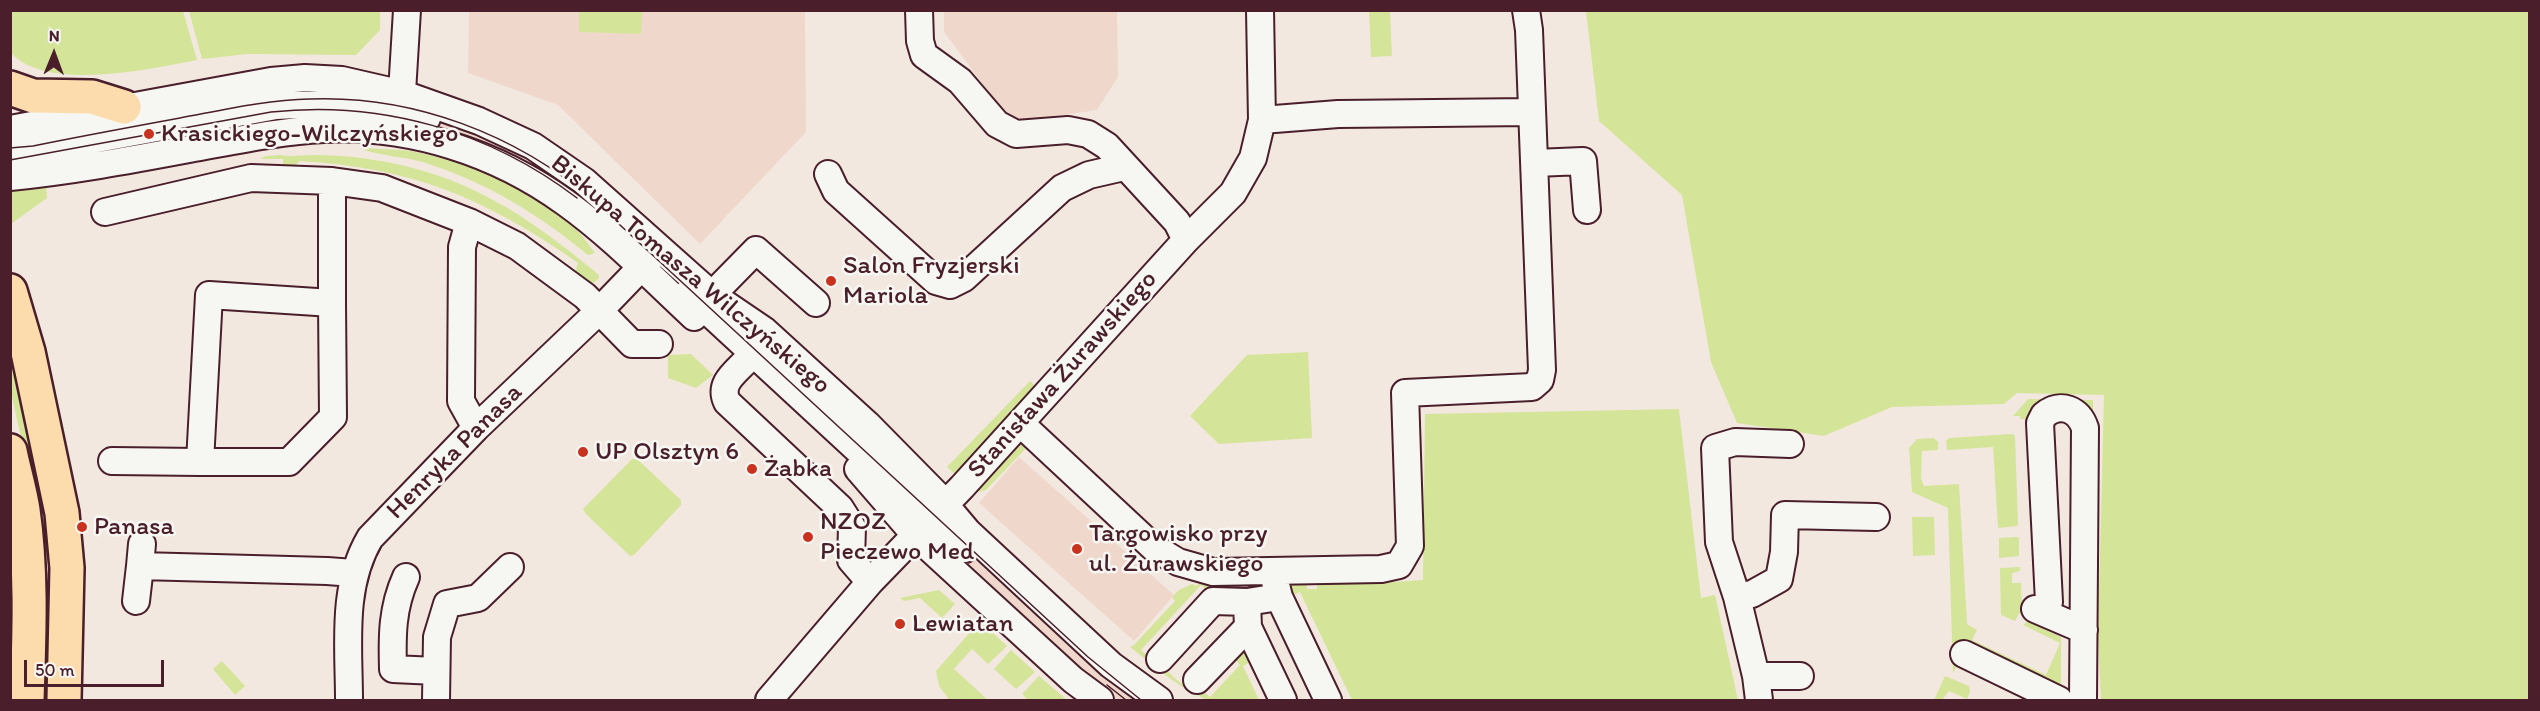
<!DOCTYPE html>
<meta charset="utf-8">
<style>
body{margin:0}
#map{position:relative;width:2540px;height:711px;overflow:hidden;background:#f3e8e0;font-family:Itim,sans-serif}
canvas{display:block}
.frame{position:absolute;inset:0;border:12px solid #4a1f2b;pointer-events:none}
.north{position:absolute;left:24px;top:24px;width:60px;height:60px;-webkit-text-stroke:4px #f6f6f2;paint-order:stroke;rotate:1deg;font-size:16px;font-weight:700;line-height:24px;text-align:center;color:#4a1f2b}
.north::after{content:'';display:block;margin:auto;width:21px;height:27px;background:#4a1f2b;clip-path:polygon(50% 0,100% 100%,50% 72%,0 100%)}
.scale{position:absolute;left:24px;top:660px;width:140px;height:27px;box-sizing:border-box;border:3px solid #4a1f2b;border-top:0;padding-left:8px;font-size:18px;line-height:21px;white-space:nowrap;color:#4a1f2b;-webkit-text-stroke:4px #f6f6f2;paint-order:stroke}
</style>
<div id="map">
<canvas width="2540" height="711"></canvas>
<div class="frame"></div>
<div class="north">N</div>
<div class="scale">50 m</div>
</div>
<script>
const ctx = document.querySelector('canvas').getContext('2d');
ctx.lineJoin = 'round';
function fillPath(path, color) {
  ctx.fillStyle = color;
  ctx.fill(path, 'evenodd');
}
function trace(path, color, width, dash) {
  ctx.strokeStyle = color;
  ctx.lineWidth = width;
  ctx.lineCap = dash ? 'butt' : 'round';
  ctx.setLineDash(dash || []);
  ctx.stroke(path);
}
function drawText(font, color, halo, rows, align = 'center') {
  ctx.font = font + ' Itim,sans-serif';
  ctx.lineWidth = 5;
  ctx.setLineDash([]);
  ctx.textBaseline = 'middle';
  ctx.strokeStyle = halo;
  ctx.fillStyle = color;
  for (const [text, x, y, turn = 0] of rows) {
    ctx.save();
    ctx.translate(x, y);
    ctx.rotate((+turn || 0) * Math.PI / 180);
    ctx.textAlign = isNaN(turn) ? turn : align;
    if (halo) ctx.strokeText(text, 0, 0);
    ctx.fillText(text, 0, 0);
    ctx.restore();
  }
}
fillPath(new Path2D(`
 M469,11H805L806,132L700,244L558,105L468,73Z
 M944,11H1117L1118,77L1097,110L1012,123L944,32Z
 M446,112L487,128L639,235L627,249L434,130Z
 M1019,457L1174,595L1134,641L979,503Z
 M949,522L1150,700H1118L1096,682L947,543Z`), '#efd8cb');
fillPath(new Path2D(`
 M183,11L197,60C150,69 48,92 11,53V11Z
 M189,11H380V30L356,55L247,54L202,59Z
 M579,11H642L641,34L579,32Z
 M1369,11H1390L1392,56L1371,57Z
 M1586,11H2529V700H2101L2098,637L2104,395L2017,393L2004,404L1892,407L1824,436L1737,423L1711,362L1682,195L1599,121Z
 M360,148C377,149 394,149 411,151C460,160 537,189 572,225C581,233 588,244 595,253L588,255C538,214 488,183 426,163C408,157 373,155 360,148Z
 M281,155C290,157 303,155 313,155C331,155 350,156 368,159C463,172 527,215 599,275V278L590,286L574,276L578,263C487,199 412,167 299,161L292,172L283,171V159H260L266,156Z
 M46,180L47,198L11,224V188Z
 M10,332L38,453L53,564H39L25,456L11,392Z
 M1308,352L1312,438L1219,444L1190,416L1247,355Z
 M691,354L713,375L696,388L668,378V355Z
 M1030,381L1041,391L958,477L947,467Z
 M2028,399L2093,400V700L2089,419H2020V416H2013Z
 M1679,409L1701,598L1715,595L1738,700H1352L1300,592L1288,597L1285,583L1307,576V589H1317L1318,576L1394,575V582L1423,580L1425,414Z
 M2012,434L2015,436L2018,524L2017,526L1998,528L1993,447L1947,450L1946,441L1949,438Z
 M1934,438L1938,442V450L1922,451L1921,478L1924,486L1959,484L1967,624L1977,630L1972,640L2046,675L2060,643L2023,625L2028,621L2061,637V695L1966,649L1953,673L1948,508L1912,492L1909,448L1917,439Z
 M1020,441L1030,444L986,490L974,493L972,490Z
 M632,459H637L681,500V505L634,555L630,556L586,514L583,509Z
 M1912,517H1934L1935,555L1913,556Z
 M2017,537L2019,538V556L1999,558V538Z
 M2020,567V571L2012,573V583H2021L2022,608L2015,621L2001,615L2000,568Z
 M1202,577L1213,583L1210,593L1201,585L1141,650L1162,670L1164,668C1174,677 1188,693 1203,691L1210,697L1240,665L1234,658L1244,649L1252,661L1243,666L1259,700C1246,700 1219,704 1208,700C1181,690 1152,664 1130,647L1134,645L1175,601L1172,597L1179,590L1192,584L1197,586Z
 M939,590L955,604L942,618L920,598L904,601L900,598Z
 M980,621L1007,646L988,664L972,649L954,669L988,700H946L948,698L939,686L936,671Z
 M1011,650L1035,672L1016,689L994,669Z
 M222,661L245,686L235,695L213,669Z
 M1039,676L1067,700H1028L1022,694Z
 M1945,676L1969,686L1970,692L1967,699L1949,691L1942,700H1934Z`), '#d4e498');
const minor = new Path2D(`
 M919,10L920,41L924,55L960,81L997,124L1016,134L1068,130L1088,134L1107,146L1177,222L1186,240
 M401,109L407,10
 M1262,120L1338,114L1530,112
 M10,129L271,81L305,78L342,80L403,94L479,121L533,146L584,181L712,295L765,331L867,424L936,494L968,532L1111,665L1159,700
 M10,155L276,106C328,102 377,105 427,118
 M1535,163L1583,161L1587,210
 M828,174L836,191L936,281L950,285L964,278L1062,188L1089,175L1124,167
 M10,177C71,171 130,160 189,149C234,141 279,131 324,129C410,125 496,152 566,203C612,236 653,279 694,317
 M332,181V303L209,295L200,462H289L333,417L332,303
 M105,212L251,178L332,181L382,188L469,222L517,246L585,296L632,344H659
 M469,222L462,247L461,401L476,428
 M688,293L965,549
 M701,306L756,250L816,303
 M744,363C732,375 719,385 727,402L840,508L852,527L851,560L870,582
 M1020,423L1153,547L1178,562L1213,572L1381,569L1399,565L1410,546L1405,393L1532,387L1540,380L1542,370L1529,30L1526,10
 M112,461L200,462
 M858,469L916,536L1073,680L1100,700
 M142,544L140,566L327,571L354,573
 M406,577C392,608 392,636 393,669L436,671
 M1275,581L1279,597L1328,700
 M1737,597L1752,594L1779,579L1784,552L1785,515L1876,517
 M136,601L140,566
 M1247,602L1248,627L1283,700
 M2049,602L2040,423L2044,415C2061,401 2079,410 2085,428L2083,700
 M2035,609L2084,630
 M1964,654L2059,700
 M1160,659L1213,601L1247,602L1279,597
 M1756,676H1800
 M1197,680L1248,627
 M349,700C349,646 341,587 370,538L476,428L600,310L653,255
 M436,700L437,637L447,604L478,598L510,567
 M769,700L870,582L962,487L1186,240L1233,193L1253,158L1262,120L1260,10
 M1759,700L1756,676L1737,597L1719,542L1715,448L1735,442L1790,444`);
const major = new Path2D(`
 M10,88L33,96L92,97L124,107
 M10,291L28,352L62,513L67,568L64,700
 M10,451C14,471 20,490 23,510C32,573 29,637 27,700`);
trace(minor, '#4a1f2b', 30);
trace(major, '#4a1f2b', 38);
trace(minor, '#f6f6f2', 26);
trace(major, '#fcdcac', 33);
trace(new Path2D(`
 M10,148L33,146C82,136 131,127 180,118C223,110 266,100 310,99C413,95 516,134 594,201L1088,657L1141,700
 M10,160L271,112C381,100 489,131 577,198
 M1107,685L1126,700`), '#4a1f2b', 1.5);
for (const [x, y, r, color] of [
 [149,134,6,"#c8321e"],
 [831,281,6,"#c8321e"],
 [583,452,6,"#c8321e"],
 [752,469,6,"#c8321e"],
 [82,527,6,"#c8321e"],
 [808,537,6,"#c8321e"],
 [1077,549,6,"#c8321e"],
 [900,624,6,"#c8321e"]
]) {
  const dot = new Path2D();
  dot.arc(x, y, r, 0, 2 * Math.PI);
  ctx.fillStyle = color;
  ctx.fill(dot);
  trace(dot, '#f6f6f2', 2);
}
drawText('26px', '#4a1f2b', '#f6f6f2', [
 ["Krasickiego-Wilczyńskiego",161,134],
 ["Salon Fryzjerski",843,266],
 ["Mariola",843,296],
 ["UP Olsztyn 6",595,452],
 ["Żabka",764,469],
 ["NZOZ",820,522],
 ["Pieczewo Med",820,552],
 ["Panasa",94,527],
 ["Targowisko przy",1089,534],
 ["ul. Żurawskiego",1089,564],
 ["Lewiatan",912,624]
], 'left');
drawText('26px', '#4a1f2b', '#f6f6f2', [
 ["Biskupa Tomasza Wilczyńskiego",690,275,40],
 ["Stanisława Żurawskiego",1063,375,-48],
 ["Henryka Panasa",455,452,-45]
]);
</script>
